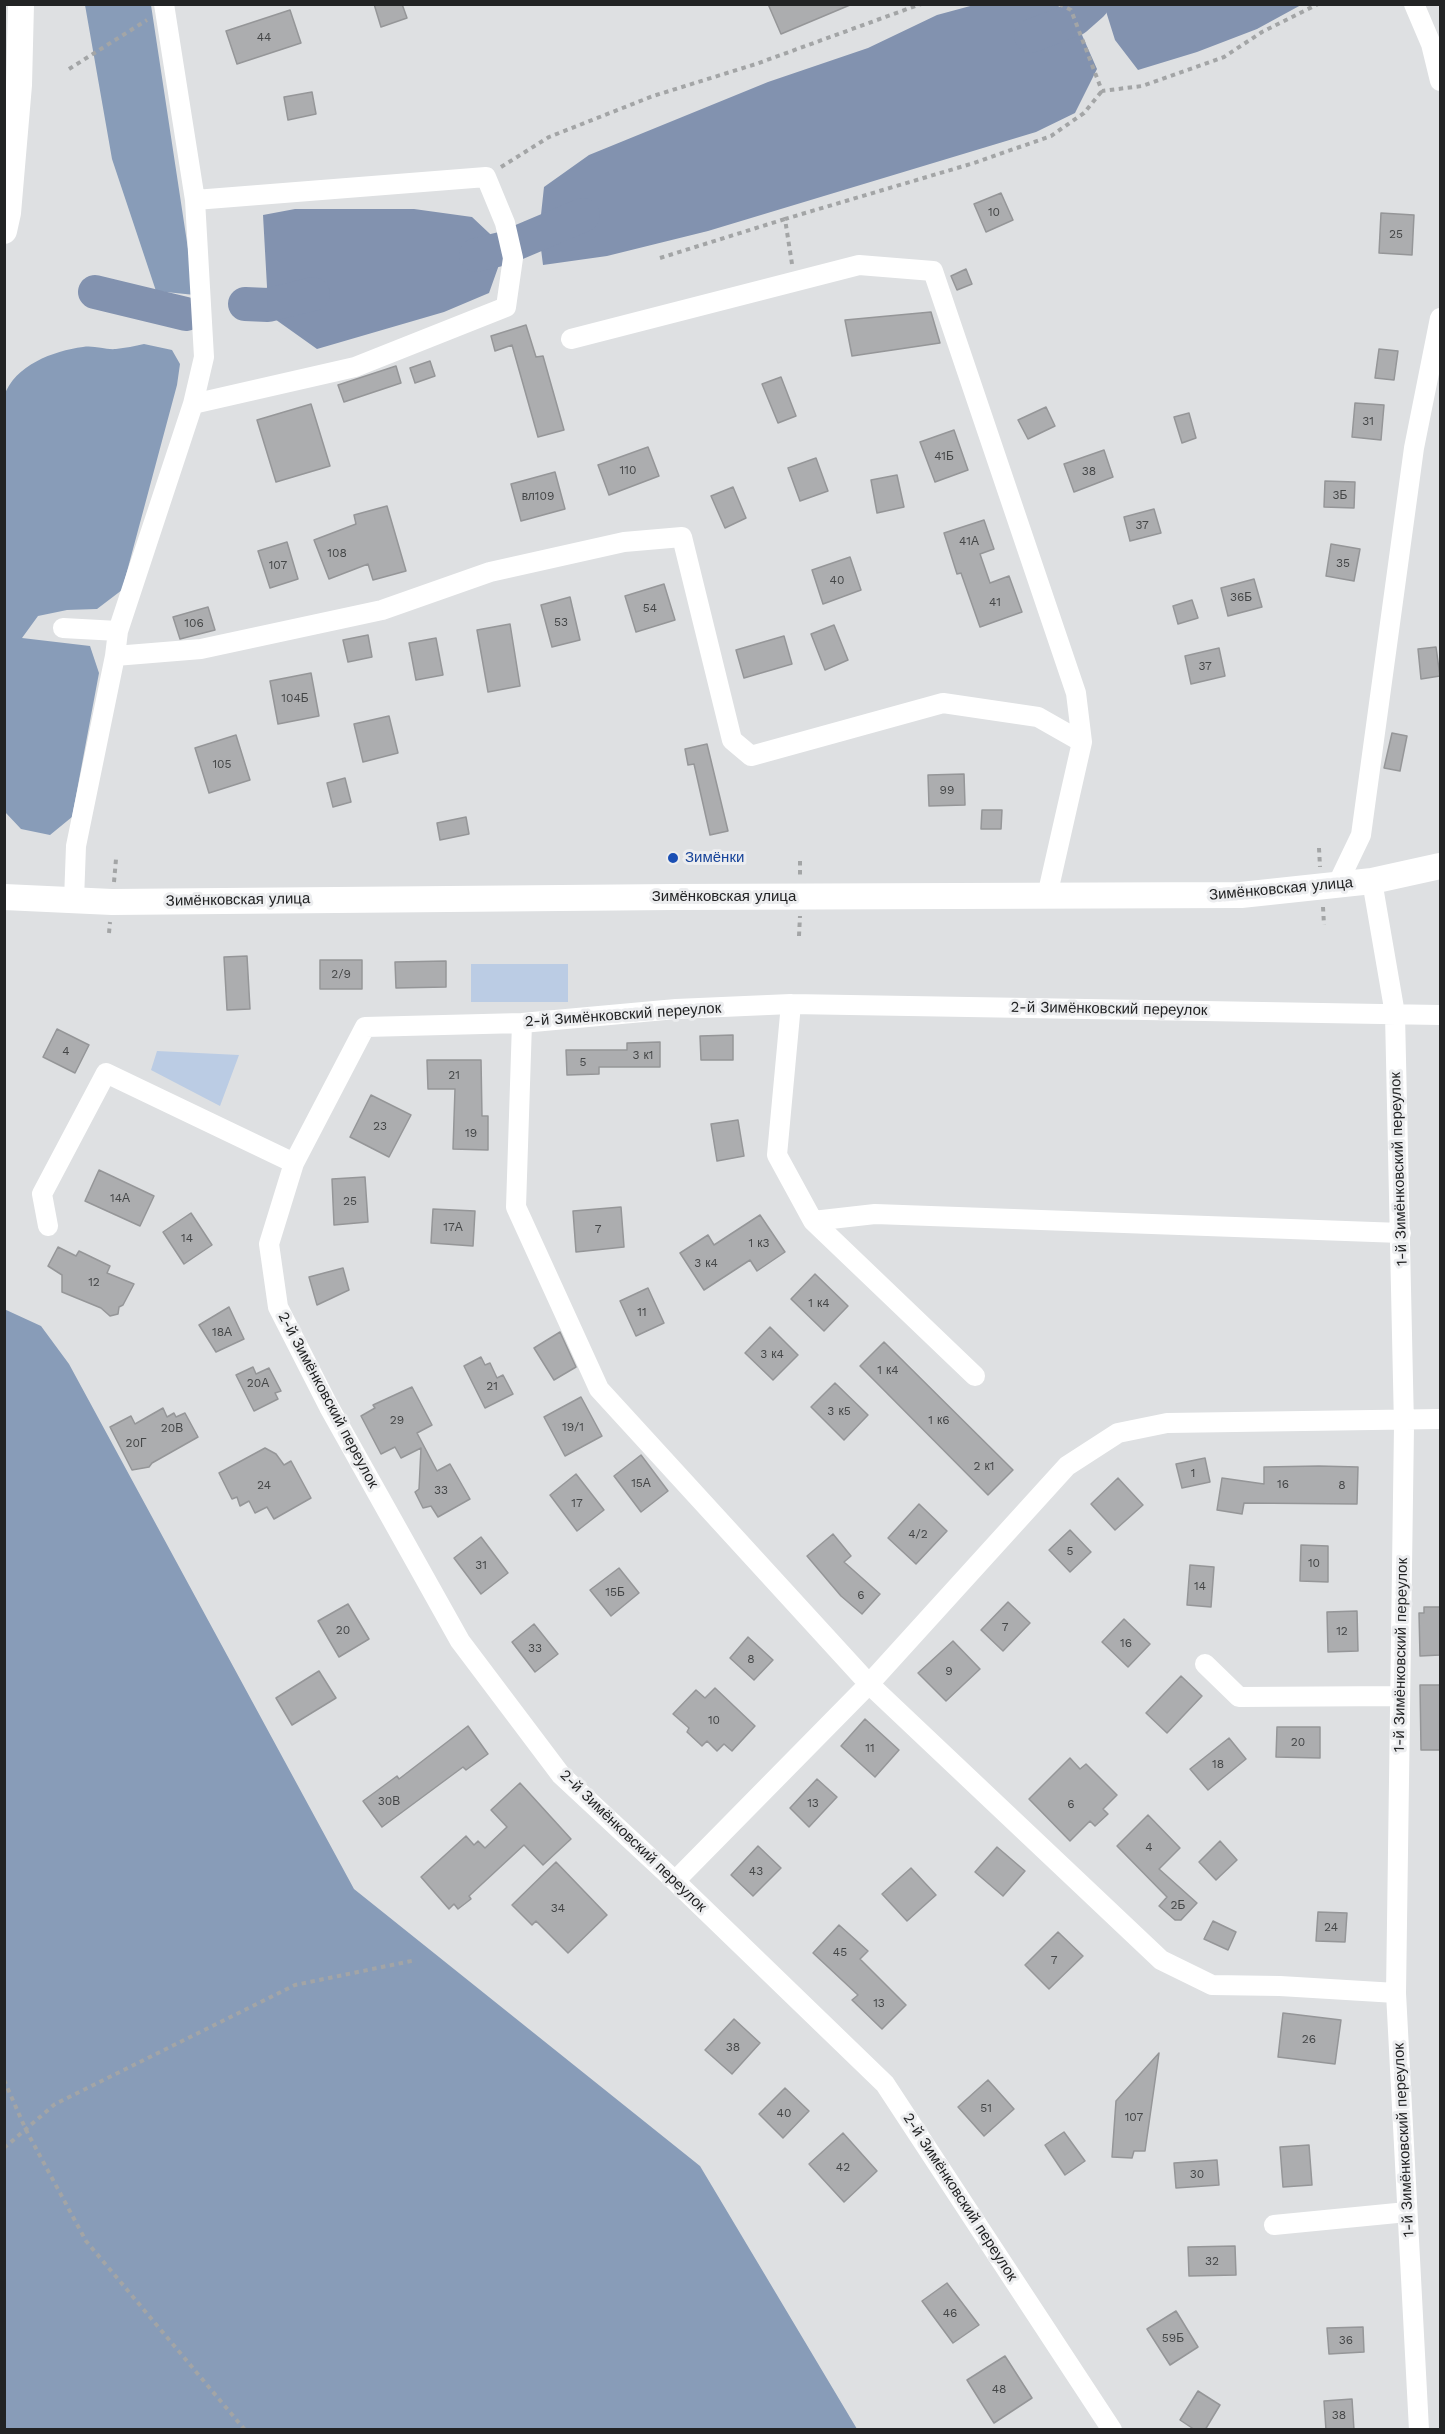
<!DOCTYPE html>
<meta charset="utf-8">
<style>
body{margin:0}
#map{position:relative;width:1445px;height:2434px;overflow:hidden;background:#dee0e2;font-family:"Work Sans",sans-serif}
canvas{display:block}
.frame{position:absolute;inset:0;border:6px solid #222324;pointer-events:none}
</style>
<div id="map">
<canvas width="1445" height="2434"></canvas>
<div class="frame"></div>
</div>
<script>
const ctx = document.querySelector('canvas').getContext('2d');
ctx.lineJoin = 'round';
function fillPath(path, color) {
  ctx.fillStyle = color;
  ctx.fill(path, 'evenodd');
}
function trace(path, color, width, dash) {
  ctx.strokeStyle = color;
  ctx.lineWidth = width;
  ctx.lineCap = dash ? 'butt' : 'round';
  ctx.setLineDash(dash || []);
  ctx.stroke(path);
}
function drawText(font, color, halo, rows, align = 'center') {
  ctx.font = font + ' "Work Sans",sans-serif';
  ctx.lineWidth = 6;
  ctx.setLineDash([]);
  ctx.textBaseline = 'middle';
  ctx.strokeStyle = halo;
  ctx.fillStyle = color;
  for (const [text, x, y, turn = 0] of rows) {
    ctx.save();
    ctx.translate(x, y);
    ctx.rotate((+turn || 0) * Math.PI / 180);
    ctx.textAlign = isNaN(turn) ? turn : align;
    if (halo) ctx.strokeText(text, 0, 0);
    ctx.fillText(text, 0, 0);
    ctx.restore();
  }
}
fillPath(new Path2D(`
 M471,964H568V1002H471Z
 M157,1051L239,1055L220,1106L151,1070Z`), '#bbcce4');
fillPath(new Path2D(`
 M85,5H151L195,295L156,291L112,159Z
 M144,344L172,350L180,364L177,385L122,590L97,609L67,610L38,616L22,638L90,646L99,673L72,817L50,835L21,829L5,812L4,396C15,365 53,351 83,347C94,345 105,350 116,349C125,348 135,346 144,344Z
 M4,1309L41,1326L69,1364L354,1889L700,2166L857,2429H5Z`), '#889cb8');
fillPath(new Path2D(`
 M974,5H1057L1075,19L1097,69L1075,113L1036,132L708,231L607,256L543,265L539,233L544,187L589,155L768,82L868,48L937,15Z
 M1104,5V4L1301,5L1257,29L1197,52L1138,70L1115,40Z
 M295,209H414L472,217L505,248L489,293L444,312L317,349L272,317L268,305L263,215Z`), '#8292af');
trace(new Path2D(`
 M1031,36L1075,19L1092,4
 M476,255L505,248L583,215
 M95,292L186,314
 M245,304L268,305L313,294`), '#8292af', 34);
const building = new Path2D(`
 M374,4H402L407,18L381,27Z
 M768,4H850V5L781,34Z
 M290,10L301,43L237,64L226,31Z
 M312,92L316,114L288,120L284,97Z
 M1001,193L1013,220L986,232L974,204Z
 M1381,213L1414,215L1412,255L1379,253Z
 M966,269L972,284L957,290L951,276Z
 M931,312L940,343L852,356L845,320Z
 M526,325L536,357L543,356L564,430L538,437L512,345L495,351L491,336Z
 M1379,349L1398,351L1394,380L1375,378Z
 M430,361L435,376L415,383L410,368Z
 M396,366L401,383L344,402L338,385Z
 M781,377L796,416L778,423L762,384Z
 M1355,403L1384,405L1381,440L1352,437Z
 M311,404L330,466L276,482L257,420Z
 M1046,407L1055,426L1028,439L1018,420Z
 M1189,413L1196,438L1182,443L1174,417Z
 M954,430L968,470L935,482L920,442Z
 M648,447L659,476L609,495L598,465Z
 M1104,450L1113,477L1074,492L1064,464Z
 M816,458L828,491L800,501L788,468Z
 M555,472L565,509L521,521L511,484Z
 M897,475L904,507L877,513L871,480Z
 M1325,481L1355,482L1354,508L1324,507Z
 M733,487L746,518L725,528L711,496Z
 M387,506L406,571L373,580L368,564L329,579L314,540L356,524L354,515Z
 M1154,509L1161,533L1130,541L1124,517Z
 M984,520L994,549L980,554L990,583L1009,576L1022,612L980,627L961,573L957,574L944,533Z
 M287,542L298,579L270,588L258,551Z
 M1331,544L1360,549L1354,581L1326,576Z
 M850,557L861,590L823,604L812,570Z
 M1254,579L1262,607L1228,616L1221,588Z
 M664,584L675,620L636,632L625,596Z
 M570,597L580,640L552,647L541,605Z
 M1192,600L1198,618L1178,624L1173,606Z
 M208,607L215,630L180,639L173,617Z
 M510,624L520,686L488,692L477,630Z
 M834,625L848,660L825,670L811,634Z
 M368,635L372,657L348,662L343,640Z
 M784,636L792,664L744,678L736,650Z
 M436,638L443,675L416,680L409,643Z
 M1436,647L1440,676L1421,679L1418,649Z
 M1219,648L1225,676L1191,684L1185,656Z
 M311,673L319,716L278,724L270,681Z
 M389,716L398,753L363,762L354,724Z
 M1392,733L1407,736L1400,771L1384,768Z
 M236,735L250,780L209,793L195,748Z
 M707,744L728,831L710,835L694,764L688,765L685,749Z
 M964,774L965,805L929,806L928,775Z
 M345,778L351,802L333,807L327,783Z
 M982,810H1002L1001,829H981Z
 M466,817L469,834L440,840L437,823Z
 M247,956L250,1009L227,1010L224,957Z
 M320,960H362V989H320Z
 M446,961V987L396,988L395,962Z
 M57,1029L89,1045L75,1073L43,1057Z
 M733,1035V1060H701L700,1036Z
 M660,1042V1067H599V1074L567,1075L566,1050H627V1043Z
 M427,1060H481L482,1116H488V1150L453,1149L455,1089H428Z
 M371,1095L411,1115L389,1157L350,1137Z
 M738,1120L744,1156L717,1161L711,1124Z
 M99,1170L154,1196L140,1226L85,1201Z
 M365,1177L368,1222L334,1225L332,1179Z
 M621,1207L624,1247L576,1252L573,1211Z
 M433,1209L475,1211L473,1246L431,1243Z
 M191,1213L212,1245L184,1264L163,1232Z
 M760,1215L785,1252L757,1271L750,1260L704,1290L680,1253L708,1235L714,1245Z
 M58,1247L76,1256L79,1251L110,1266L107,1273L134,1284L123,1305L119,1307L118,1314L110,1316L101,1308L62,1292V1275L48,1266Z
 M343,1268L349,1290L317,1305L309,1277Z
 M815,1274L848,1306L824,1331L791,1299Z
 M648,1288L664,1323L636,1336L620,1301Z
 M229,1307L244,1339L216,1352L199,1325Z
 M770,1327L798,1355L773,1380L745,1353Z
 M560,1332L576,1367L554,1380L534,1348Z
 M884,1342L1013,1470L988,1495L860,1366Z
 M481,1357L485,1365L490,1363L497,1378L503,1375L513,1394L485,1408L464,1366Z
 M253,1367L256,1374L269,1368L281,1391L275,1393L278,1399L254,1411L236,1375Z
 M835,1383L868,1415L844,1440L811,1407Z
 M412,1387L432,1425L417,1433L437,1471L450,1464L470,1499L438,1517L431,1506L423,1508L415,1492L419,1489L421,1448L401,1458L395,1447L381,1454L361,1416L375,1408L373,1405Z
 M581,1397L602,1436L565,1456L544,1417Z
 M163,1408L167,1417L174,1413L176,1417L185,1413L198,1437L152,1463L149,1467L132,1470L110,1427L131,1416L135,1424Z
 M265,1448L276,1454L284,1465L291,1461L311,1498L274,1519L267,1507L255,1513L249,1501L240,1506L237,1497L232,1499L219,1473Z
 M641,1455L668,1491L641,1512L614,1476Z
 M1205,1458L1210,1482L1182,1488L1176,1464Z
 M1319,1466L1358,1467L1357,1504L1244,1503L1242,1514L1217,1510L1222,1478L1264,1484V1467Z
 M576,1474L604,1510L577,1531L550,1495Z
 M1118,1478L1143,1505L1115,1530L1091,1504Z
 M919,1504L947,1531L916,1564L888,1538Z
 M1070,1530L1091,1552L1070,1572L1049,1550Z
 M833,1534L851,1556L844,1562L880,1594L862,1614L841,1596L807,1556Z
 M481,1537L508,1573L481,1594L454,1558Z
 M1301,1545L1328,1546V1582L1300,1581Z
 M1190,1565L1214,1567L1211,1607L1187,1605Z
 M619,1568L639,1593L611,1616L590,1590Z
 M1008,1602L1030,1623L1003,1651L981,1630Z
 M348,1604L369,1639L339,1657L318,1621Z
 M1424,1607H1440V1655L1420,1656L1419,1613H1424Z
 M1357,1611L1358,1651L1328,1652L1327,1612Z
 M1124,1619L1150,1644L1128,1667L1102,1642Z
 M534,1624L558,1654L535,1672L512,1642Z
 M748,1637L773,1660L754,1680L730,1658Z
 M953,1641L980,1669L946,1701L918,1673Z
 M319,1671L336,1698L292,1725L276,1698Z
 M1181,1676L1202,1696L1167,1733L1146,1713Z
 M1420,1685H1440V1750H1421Z
 M715,1688L755,1726L732,1751L724,1744L717,1751L707,1741L702,1746L687,1732L689,1728L673,1714L696,1690L705,1698Z
 M865,1719L899,1750L875,1777L841,1746Z
 M468,1726L488,1754L466,1770L463,1767L382,1827L363,1801L397,1776L399,1779Z
 M1277,1727H1320V1758L1276,1757Z
 M1229,1738L1246,1759L1208,1790L1190,1769Z
 M1070,1758L1080,1769L1086,1764L1117,1795L1103,1809L1108,1814L1095,1826L1090,1821L1070,1841L1029,1799Z
 M817,1779L837,1797L809,1827L790,1808Z
 M520,1783L571,1839L543,1865L524,1845L469,1896L471,1899L458,1909L454,1904L449,1909L421,1877L466,1836L474,1845L478,1841L485,1848L507,1827L491,1810Z
 M1148,1815L1180,1848L1159,1869L1197,1903L1181,1920H1175L1159,1906L1167,1897L1117,1846Z
 M1220,1841L1237,1860L1216,1880L1199,1862Z
 M758,1846L781,1868L753,1896L731,1875Z
 M997,1847L1025,1871L1003,1896L975,1872Z
 M556,1862L607,1915L568,1953L536,1921L532,1925L512,1905Z
 M911,1868L936,1895L907,1921L882,1894Z
 M1318,1912L1347,1913L1345,1942L1316,1941Z
 M1213,1921L1236,1932L1228,1950L1204,1939Z
 M839,1925L868,1951L860,1959L906,2005L882,2029L852,2000L858,1995L813,1953Z
 M1058,1932L1083,1956L1049,1989L1025,1965Z
 M1283,2013L1341,2020L1335,2064L1278,2057Z
 M734,2019L760,2043L732,2074L705,2050Z
 M1159,2053L1145,2151H1134L1132,2158L1112,2157L1116,2101Z
 M988,2080L1014,2109L984,2136L958,2107Z
 M785,2088L809,2111L783,2138L759,2114Z
 M1064,2132L1085,2161L1065,2175L1045,2145Z
 M843,2133L877,2171L844,2202L809,2164Z
 M1309,2145L1312,2185L1283,2187L1280,2147Z
 M1217,2160L1219,2185L1176,2188L1174,2163Z
 M1235,2246L1236,2275L1189,2276L1188,2247Z
 M947,2283L979,2325L953,2343L922,2301Z
 M1176,2311L1198,2347L1170,2365L1147,2329Z
 M1363,2327L1364,2352L1329,2354L1327,2328Z
 M1005,2356L1032,2398L994,2423L967,2380Z
 M1198,2391L1220,2405L1205,2430H1195L1180,2420Z
 M1352,2399L1354,2430H1326L1324,2401Z`);
fillPath(building, '#acadaf');
trace(building, '#959698', 1.5);
trace(new Path2D(`
 M1059,4L1071,10L1102,91L1142,86L1224,57L1262,32L1318,4
 M69,69L147,20
 M501,167L549,137L653,96L756,64L921,4
 M660,258L785,219
 M792,264L785,219L974,163L1051,136L1084,113L1102,91
 M1319,848L1320,867
 M800,861V875
 M114,882L116,859
 M1323,907L1324,925
 M109,933L110,922
 M799,936L800,916
 M4,2080L26,2130L86,2241L245,2430
 M4,2148L55,2104L295,1985L416,1960`), '#a3a5a6', 4, [4.5, 4.5]);
trace(new Path2D(`
 M1414,4L1431,44L1440,81
 M571,339L859,265L933,271L1076,693L1082,742L1047,896
 M193,404L355,367L506,307L513,258L505,223L486,177L195,200
 M63,628L118,631
 M115,656L201,649L382,610L490,572L624,542L682,537L732,740L751,756L943,703L1038,717L1082,742
 M1372,881L1395,1014L1404,1426L1396,1993L1419,2430
 M1337,885L1361,835L1414,448L1440,318
 M74,900L76,846L115,656L118,631L193,404L204,357L195,200L164,4
 M791,1004L777,1155L813,1221L875,1214L1401,1233
 M522,1023L516,1207L599,1389L869,1684L1161,1960L1212,1985L1280,1986L1396,1993
 M813,1221L975,1376
 M48,1226L42,1194L106,1073L294,1163
 M1205,1664L1239,1697L1400,1696
 M675,1881L869,1684L1067,1466L1118,1433L1167,1423L1440,1419
 M1274,2225L1407,2212
 M1112,2430L885,2084L675,1881L561,1775L460,1641L329,1407L278,1307L269,1244L294,1163L365,1027L522,1023L676,1009L791,1004L1440,1015`), '#fff', 20);
trace(new Path2D(`
 M4,231L8,213L19,85L21,4
 M4,897L112,902L673,897L1241,895L1372,881L1440,866`), '#fff', 26);
for (const [x, y, r, color] of [
 [673,858,6,"#1a4fb4"]
]) {
  const dot = new Path2D();
  dot.arc(x, y, r, 0, 2 * Math.PI);
  ctx.fillStyle = color;
  ctx.fill(dot);
  trace(dot, '#ecedef', 2);
}
drawText('12px', '#444647', null, [
 ["44",264,37],
 ["10",994,212],
 ["25",1396,234],
 ["31",1368,421],
 ["41Б",944,456],
 ["110",628,470],
 ["38",1089,471],
 ["3Б",1340,495],
 ["вл109",538,496],
 ["37",1142,525],
 ["41А",969,541],
 ["108",337,553],
 ["35",1343,563],
 ["107",278,565],
 ["40",837,580],
 ["36Б",1241,597],
 ["41",995,602],
 ["54",650,608],
 ["53",561,622],
 ["106",194,623],
 ["37",1205,666],
 ["104Б",295,698],
 ["105",222,764],
 ["99",947,790],
 ["2/9",341,974],
 ["4",66,1051],
 ["3 к1",643,1055],
 ["5",583,1062],
 ["21",454,1075],
 ["23",380,1126],
 ["19",471,1133],
 ["14А",120,1198],
 ["25",350,1201],
 ["17А",453,1227],
 ["7",598,1229],
 ["14",187,1238],
 ["1 к3",759,1243],
 ["3 к4",706,1263],
 ["12",94,1282],
 ["1 к4",819,1303],
 ["11",642,1312],
 ["18А",222,1332],
 ["3 к4",772,1354],
 ["1 к4",888,1370],
 ["20А",258,1383],
 ["21",492,1386],
 ["3 к5",839,1411],
 ["29",397,1420],
 ["1 к6",939,1420],
 ["19/1",573,1427],
 ["20В",172,1428],
 ["20Г",136,1443],
 ["2 к1",984,1466],
 ["1",1193,1473],
 ["15А",641,1483],
 ["16",1283,1484],
 ["24",264,1485],
 ["8",1342,1485],
 ["33",441,1490],
 ["17",577,1503],
 ["4/2",918,1534],
 ["5",1070,1551],
 ["10",1314,1563],
 ["31",481,1565],
 ["14",1200,1586],
 ["15Б",615,1592],
 ["6",861,1595],
 ["7",1005,1627],
 ["20",343,1630],
 ["12",1342,1631],
 ["16",1126,1643],
 ["33",535,1648],
 ["8",751,1659],
 ["9",949,1671],
 ["10",714,1720],
 ["20",1298,1742],
 ["11",870,1748],
 ["18",1218,1764],
 ["30В",389,1801],
 ["13",813,1803],
 ["6",1071,1804],
 ["4",1149,1847],
 ["43",756,1871],
 ["2Б",1178,1905],
 ["34",558,1908],
 ["24",1331,1927],
 ["45",840,1952],
 ["7",1054,1960],
 ["13",879,2003],
 ["26",1309,2039],
 ["38",733,2047],
 ["51",986,2108],
 ["40",784,2113],
 ["107",1134,2117],
 ["42",843,2167],
 ["30",1197,2174],
 ["32",1212,2261],
 ["46",950,2313],
 ["59Б",1173,2338],
 ["36",1346,2340],
 ["48",999,2389],
 ["38",1339,2415]
]);
drawText('15px', '#164399', '#ecedef', [
 ["Зимёнки",685,858]
], 'left');
drawText('15px', '#222324', '#ecedef', [
 ["Зимёнковская улица",1281,889,-5],
 ["Зимёнковская улица",724,897],
 ["Зимёнковская улица",238,900,-1],
 ["2-й Зимёнковский переулок",1109,1009,1],
 ["2-й Зимёнковский переулок",623,1015,-4],
 ["1-й Зимёнковский переулок",1399,1169,-92],
 ["2-й Зимёнковский переулок",328,1400,62],
 ["1-й Зимёнковский переулок",1401,1655,-89],
 ["2-й Зимёнковский переулок",633,1841,44],
 ["1-й Зимёнковский переулок",1404,2140,-93],
 ["2-й Зимёнковский переулок",960,2197,57]
]);
</script>
